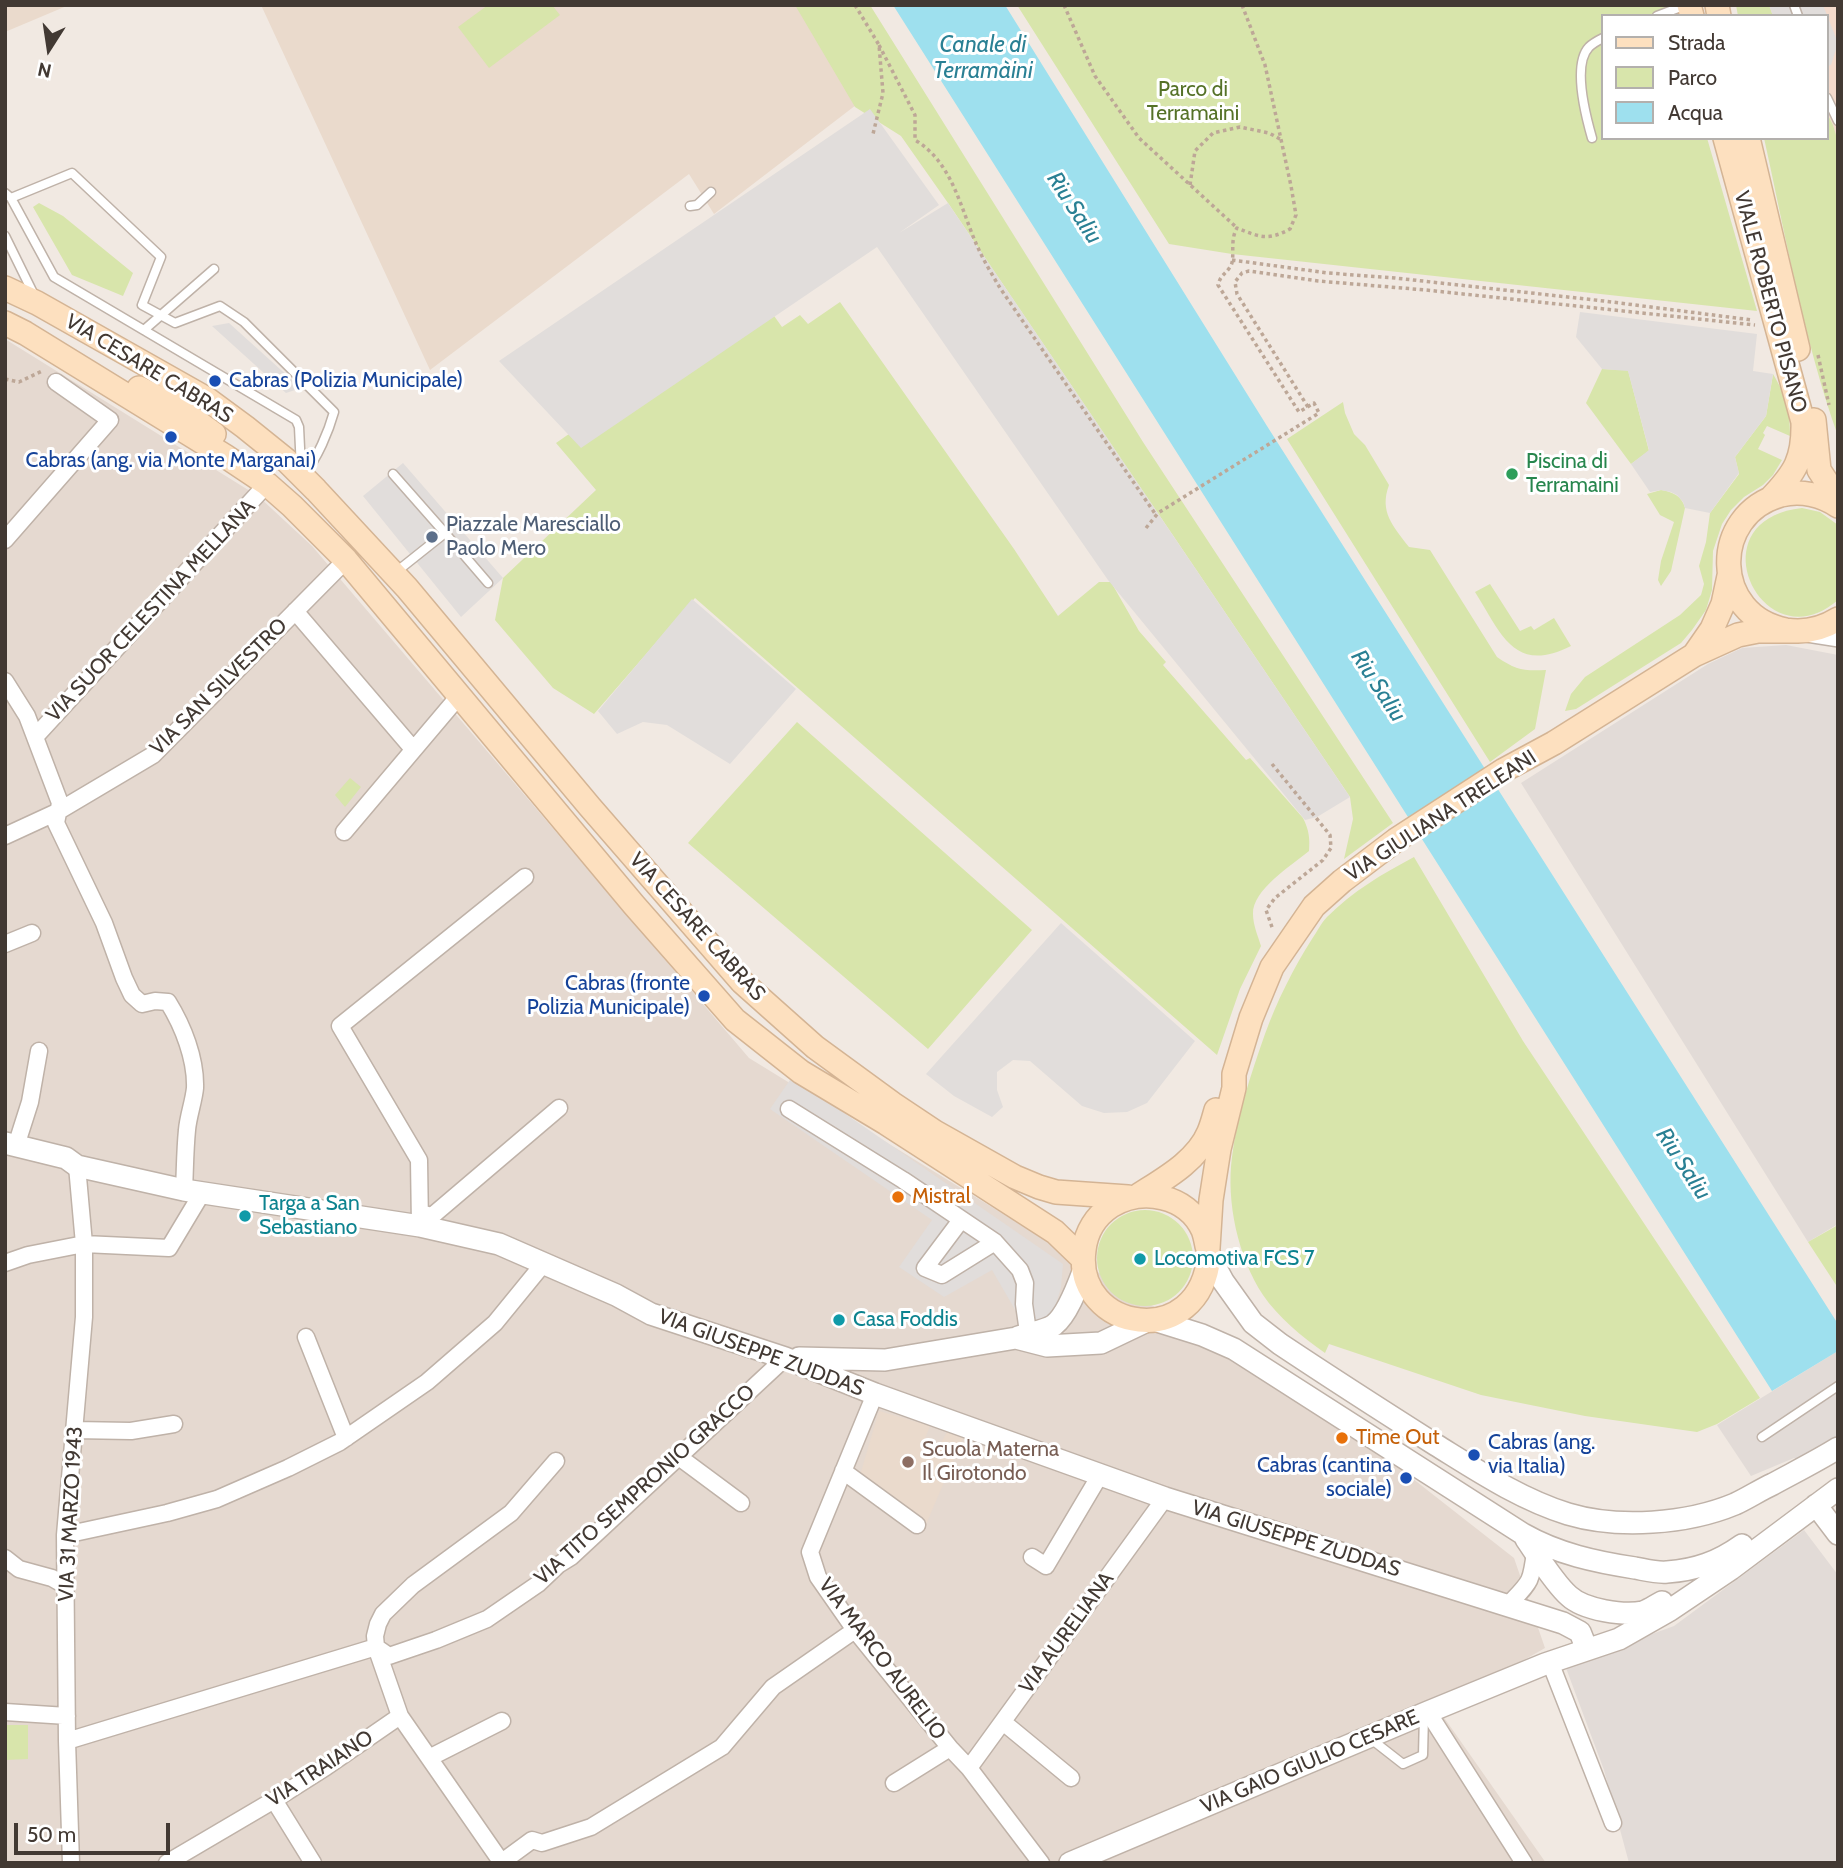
<!DOCTYPE html>
<meta charset="utf-8">
<style>
body{margin:0}
#map{position:relative;width:1843px;height:1868px;overflow:hidden;background:#f1e9e2;font-family:Cabin,sans-serif}
canvas{display:block}
.frame{position:absolute;inset:0;border:7px solid #423933;pointer-events:none}
.legend{position:absolute;left:1601px;top:14px;width:228px;height:126px;box-sizing:border-box;background:#fff;border:2px solid #b3b0ad;margin:0;padding:9px 12px;list-style:none;font-size:21px;color:#423933}
.legend li{display:flex;align-items:center;gap:14px;height:35px}
.legend b{width:35px;border:2px solid #b3b0ad}
.north{position:absolute;left:14px;top:14px;width:70px;height:70px;-webkit-text-stroke:5px #fff;paint-order:stroke;rotate:192deg;font-size:19px;font-weight:700;line-height:28px;text-align:center;color:#423933}
.north::after{content:'';display:block;margin:auto;width:24px;height:32px;background:#423933;clip-path:polygon(50% 0,100% 100%,50% 72%,0 100%)}
.scale{position:absolute;left:14px;top:1823px;width:156px;height:32px;box-sizing:border-box;border:4px solid #423933;border-top:0;padding-left:9px;font-size:21px;line-height:24px;white-space:nowrap;color:#423933;-webkit-text-stroke:5px #fff;paint-order:stroke}
</style>
<div id="map">
<canvas width="1843" height="1868"></canvas>
<div class="frame"></div>
<ul class="legend">
<li><b style="height:9px;background:#fde0bf"></b>Strada</li>
<li><b style="height:19px;background:#d8e5ab"></b>Parco</li>
<li><b style="height:19px;background:#9ee0ee"></b>Acqua</li>
</ul>
<div class="north">N</div>
<div class="scale">50 m</div>
</div>
<script>
const ctx = document.querySelector('canvas').getContext('2d');
ctx.lineJoin = 'round';
function fillPath(path, color) {
  ctx.fillStyle = color;
  ctx.fill(path, 'evenodd');
}
function trace(path, color, width, dash) {
  ctx.strokeStyle = color;
  ctx.lineWidth = width;
  ctx.lineCap = dash ? 'butt' : 'round';
  ctx.setLineDash(dash || []);
  ctx.stroke(path);
}
function drawText(font, color, halo, rows, align = 'center') {
  ctx.font = font + ' Cabin,sans-serif';
  ctx.lineWidth = 6;
  ctx.setLineDash([]);
  ctx.textBaseline = 'middle';
  ctx.strokeStyle = halo;
  ctx.fillStyle = color;
  for (const [text, x, y, turn = 0] of rows) {
    ctx.save();
    ctx.translate(x, y);
    ctx.rotate((+turn || 0) * Math.PI / 180);
    ctx.textAlign = isNaN(turn) ? turn : align;
    if (halo) ctx.strokeText(text, 0, 0);
    ctx.fillText(text, 0, 0);
    ctx.restore();
  }
}
fillPath(new Path2D(`
 M5,339L258,496L312,546L749,1058L1334,1417L1514,1558L1545,1648L1438,1709L1546,1863H5Z`), '#e5d9d0');
fillPath(new Path2D(`
 M1769,5H1838V141L1833,125L1827,113V16H1773Z`), '#f3dacc');
fillPath(new Path2D(`
 M1786,645L1838,655V1224L1808,1242L1521,783L1708,664L1742,648Z
 M1838,1351V1435L1799,1461L1794,1458L1751,1476L1717,1425Z
 M1804,1530L1838,1575V1861L1834,1863H1629L1604,1770L1566,1668L1600,1653L1674,1626Z`), '#e2dbd7');
fillPath(new Path2D(`
 M5,5H69L5,32Z
 M261,5H797L856,105L714,214L689,174L430,370Z
 M879,1411L930,1426L924,1441L938,1448L947,1432L963,1438L924,1529L860,1475Z`), '#eadacc');
fillPath(new Path2D(`
 M488,5H552L560,15L489,68L458,27Z
 M795,5H870L1143,442L1393,823L1344,859L1353,819L1350,797L948,203L901,136L855,107Z
 M1017,5H1669L1672,16H1603V138H1707L1757,311L1232,254L1169,244Z
 M1736,5H1769L1773,16H1738Z
 M1827,113L1833,125L1838,141V436C1804,340 1786,238 1764,138H1827Z
 M39,203L63,216L133,273L123,296L72,275L33,207Z
 M762,299L782,327L800,315L808,324L840,302L1014,549L1058,616L1099,582H1111L1139,631L1166,662L1163,665L1246,760L1250,758L1303,818C1309,830 1310,838 1309,851C1292,865 1252,890 1253,914C1253,925 1258,936 1261,946L1240,989L1217,1055L695,598L594,714L553,688L495,620L503,578L596,490L556,443Z
 M1602,369L1628,370L1649,451L1631,464L1586,403Z
 M1773,374C1787,398 1790,409 1790,436L1767,426L1763,433L1765,435L1758,449L1782,460L1773,475L1763,485L1744,497L1731,510L1722,524L1713,551L1712,590L1706,610L1692,630L1681,643L1576,709L1565,711L1571,694L1585,677L1680,615L1701,595L1704,584L1699,566L1706,542L1710,513L1739,474L1735,457L1766,416Z
 M1343,402L1345,413L1354,434L1365,445L1389,485C1379,512 1393,526 1409,547L1430,550L1497,657C1516,670 1523,671 1546,670L1535,729L1490,762L1287,439Z
 M1661,490C1673,492 1682,496 1685,508L1671,571L1661,586L1658,580L1661,561L1674,522L1660,515L1647,494Z
 M1802,508L1820,512L1838,525V600C1763,665 1693,520 1802,508Z
 M1490,584L1520,631L1531,626L1534,630L1554,618L1571,646C1514,675 1501,633 1475,592Z
 M797,722L1032,930L928,1049L688,843Z
 M350,778L361,787L345,807L335,795Z
 M1414,857L1523,1041L1760,1398L1717,1424L1697,1432L1585,1416L1481,1395L1329,1344L1325,1353C1302,1337 1278,1317 1263,1295C1238,1257 1226,1202 1232,1157C1237,1115 1251,1074 1265,1034C1277,1001 1293,969 1312,939C1317,932 1321,923 1327,917C1353,891 1382,874 1414,857Z
 M1097 1258a48 48 0 1 1 96 0a48 48 0 1 1-96 0Z
 M1838,1225V1288L1808,1242Z
 M5,1725H28V1759L5,1760Z`), '#d8e5ab');
fillPath(new Path2D(`
 M1769,5H1823L1838,43L1831,65L1827,66V16H1773Z
 M870,109L939,205L899,233L948,203L1350,797L1317,817L1305,820L1108,580L877,247L581,448L499,361Z
 M1580,312L1757,334L1753,371L1773,374L1766,416L1735,457L1739,473L1710,513L1685,508L1683,502L1677,495L1671,492L1661,490L1650,492L1631,464L1649,450L1628,371L1602,369L1576,337Z
 M229,323L301,388L286,393L212,326Z
 M403,463L503,578L461,617L363,496Z
 M692,599L796,689L730,764L667,725L643,722L617,734L598,711Z
 M1061,923L1195,1041L1147,1103L1127,1112L1104,1113L1082,1106L1030,1061L1013,1060L997,1072V1090L1003,1107L992,1117L954,1096L926,1074Z
 M792,1077L1063,1264L1061,1287L1054,1311L1028,1332L992,1270L944,1297L899,1267L932,1220L770,1109Z`), '#e1dddb');
fillPath(new Path2D(`
 M893,5H1005L1267,426L1838,1324V1351L1772,1391Z`), '#9ee0ee');
const service = new Path2D(`
 M1794,5L1798,16
 M1657,16L1686,5
 M1827,98L1838,121
 M1592,138C1586,117 1572,65 1589,47C1593,43 1599,40 1603,38
 M5,193L11,198L72,173L161,257L142,305L175,323L220,306L244,322L334,412C329,430 317,460 304,473
 M11,198L54,277L296,420L299,427L301,469
 M690,206L697,205L711,192
 M5,236L35,297
 M144,330L214,269
 M393,474L445,533L396,572
 M445,533L488,583
 M1762,1437L1838,1386
 M1371,1739L1403,1764L1423,1755L1424,1715`);
const minor = new Path2D(`
 M5,540L110,420L56,382
 M295,611L413,749
 M5,681L27,716L60,803L56,823L104,923L124,978L132,995L142,1004L155,1001L168,1002C183,1026 196,1059 195,1088C194,1100 188,1117 187,1130C185,1150 185,1170 184,1190
 M35,737L267,484
 M344,832L459,696
 M5,836L57,812L153,755L346,560
 M5,944L32,933
 M789,1109L903,1180L995,1242L1020,1270L1025,1283L1024,1304L1028,1332
 M16,1146L30,1102L39,1051
 M420,1213L432,1216L559,1108
 M961,1220L925,1268L942,1275L995,1242
 M420,1226L419,1160L340,1026L525,877
 M5,1263L28,1255L84,1244L169,1248L202,1193
 M306,1337L346,1438
 M875,1394L810,1552L818,1577L855,1630L950,1748L969,1768L1041,1863
 M74,1430L131,1431L174,1424
 M679,1457L741,1503
 M843,1471L917,1525
 M65,1535L167,1513L217,1499L288,1468L340,1442L427,1382L495,1323L544,1263
 M1032,1557L1046,1566L1100,1475
 M5,1558L19,1569L52,1578L66,1586
 M1508,1605C1530,1582 1531,1584 1535,1552
 M1550,1662L1613,1823
 M5,1712L67,1716
 M1428,1712L1524,1863
 M1003,1722L1071,1778
 M67,1741L376,1647L389,1656L436,1640L487,1619L538,1584L558,1565L571,1557L785,1358
 M429,1758L502,1721
 M969,1768L1165,1498
 M894,1783L950,1748
 M274,1800L313,1863
 M502,1862L532,1840L542,1843L591,1827L722,1747L773,1687L855,1630
 M71,1863L67,1741L65,1535L84,1317V1244L77,1166
 M167,1863L274,1800L326,1767L400,1716
 M502,1863L400,1716L376,1647L375,1636L378,1624L383,1614L413,1585L511,1513L556,1461`);
const tertiary = new Path2D(`
 M1806,631L1838,636
 M5,1143L66,1158L77,1166L184,1190L420,1226L499,1244L616,1295L651,1314L785,1358L875,1394L1165,1498L1563,1623L1580,1632L1584,1642L1582,1651
 M1208,1248L1209,1255L1223,1281L1253,1323L1280,1344C1331,1378 1384,1412 1436,1445C1478,1471 1520,1499 1568,1514C1618,1529 1687,1524 1735,1504C1748,1498 1760,1490 1773,1484C1795,1472 1817,1461 1838,1448
 M1154,1320L1202,1335L1234,1349L1523,1534C1558,1554 1596,1562 1635,1568C1646,1570 1657,1573 1667,1572C1696,1570 1718,1562 1742,1545
 M1016,1338L1047,1346L1101,1343L1147,1321
 M799,1358L885,1360L1016,1338C1027,1333 1046,1331 1054,1325C1068,1314 1078,1285 1084,1269
 M1816,1505L1838,1534
 M1526,1539C1537,1555 1555,1584 1569,1596C1584,1610 1624,1616 1643,1612C1649,1610 1656,1605 1662,1602
 M1070,1863L1428,1712L1545,1664L1619,1639L1670,1610L1731,1569L1838,1489`);
const secondary = new Path2D(`
 M1689,5L1692,16
 M1717,5L1719,16
 M1725,138L1803,422C1804,459 1795,473 1770,499
 M1748,138L1798,349
 M5,288L37,303L207,399L245,427L286,460L316,490L407,588L590,807L742,982L815,1047L893,1104L935,1132L1015,1177L1039,1187L1056,1192L1128,1197
 M5,323L25,333L225,456L267,484L292,506L346,560L634,905L735,1020L801,1072L886,1123L1055,1232L1083,1259
 M139,388L180,409L214,434
 M1814,420L1819,470L1838,499
 M1838,506C1822,495 1801,490 1781,495C1709,515 1712,616 1786,630C1805,633 1822,629 1838,619
 M1694,655L1712,629L1723,604L1729,576
 M1139,1195C1164,1179 1197,1161 1209,1132C1212,1125 1214,1117 1216,1110
 M1207,1246C1206,1241 1205,1235 1203,1230C1187,1195 1142,1187 1111,1206C1096,1216 1086,1232 1084,1250C1073,1332 1201,1353 1209,1255
 M1208,1248L1211,1200L1219,1149L1234,1088V1074L1251,1018L1272,967L1314,906L1342,881L1396,840L1504,770L1554,743L1694,655L1738,635L1758,631H1792`);
trace(service, '#bfb2a8', 11);
trace(minor, '#bfb2a8', 19);
trace(tertiary, '#bfb2a8', 24);
trace(secondary, '#d4b494', 26);
trace(new Path2D(`
 M855,5L879,45L883,93L873,134
 M1064,5L1095,76L1139,138L1236,227
 M879,45L915,115V140C954,163 961,212 979,250C985,263 993,276 1000,288L1156,515
 M1190,185L1195,151L1213,133L1240,127L1269,133L1280,139
 M1232,260L1328,273L1395,278L1604,301L1752,320
 M1818,355L1829,405
 M5,379L19,382L42,371
 M1308,407L1237,294L1235,282L1242,273L1249,271L1318,281L1426,290L1755,325
 M1146,528L1158,513L1319,413L1314,403L1299,412L1218,285C1221,274 1225,275 1230,267C1236,260 1229,241 1237,228C1259,237 1268,241 1290,229L1296,215L1291,186L1265,65L1242,5
 M1272,764L1330,835L1331,848L1323,860L1275,898L1266,910L1273,930`), '#bda797', 3.5, [3.5, 3.5]);
trace(service, '#fff', 8);
trace(minor, '#fff', 16);
trace(tertiary, '#fff', 21);
trace(secondary, '#fde0bf', 23);
for (const [x, y, r, color] of [
 [215,381,7,"#1a4fb4"],
 [171,437,7,"#1a4fb4"],
 [1512,474,7,"#2e9e5b"],
 [432,537,7,"#5c6f8a"],
 [704,996,7,"#1a4fb4"],
 [898,1197,7,"#e8710a"],
 [245,1216,7,"#0f9aa8"],
 [1140,1259,7,"#0f9aa8"],
 [839,1320,7,"#0f9aa8"],
 [1342,1438,7,"#e8710a"],
 [1474,1455,7,"#1a4fb4"],
 [908,1462,7,"#8d6e63"],
 [1406,1478,7,"#1a4fb4"]
]) {
  const dot = new Path2D();
  dot.arc(x, y, r, 0, 2 * Math.PI);
  ctx.fillStyle = color;
  ctx.fill(dot);
  trace(dot, '#fff', 2.5);
}
drawText('21px', '#557228', '#fff', [
 ["Parco di",1193,90],
 ["Terramaini",1193,114]
]);
drawText('21px', '#423933', '#fff', [
 ["VIALE ROBERTO PISANO",1770,302,75],
 ["VIA CESARE CABRAS",149,369,31],
 ["VIA SUOR CELESTINA MELLANA",151,611,-47],
 ["VIA SAN SILVESTRO",219,687,-45],
 ["VIA GIULIANA TRELEANI",1441,816,-33],
 ["VIA CESARE CABRAS",697,927,48],
 ["VIA GIUSEPPE ZUDDAS",761,1353,20],
 ["VIA TITO SEMPRONIO GRACCO",645,1485,-42],
 ["VIA 31 MARZO 1943",71,1514,-87],
 ["VIA GIUSEPPE ZUDDAS",1296,1539,17],
 ["VIA AURELIANA",1067,1633,-54],
 ["VIA MARCO AURELIO",882,1659,53],
 ["VIA GAIO GIULIO CESARE",1310,1762,-23],
 ["VIA TRAIANO",320,1769,-33]
]);
drawText('21px', '#164399', '#fff', [
 ["Cabras (Polizia Municipale)",229,381],
 ["Cabras (ang. via Monte Marganai)",171,461,"center"],
 ["Cabras (fronte",690,984,"right"],
 ["Polizia Municipale)",690,1008,"right"],
 ["Cabras (ang.",1488,1443],
 ["via Italia)",1488,1467],
 ["Cabras (cantina",1392,1466,"right"],
 ["sociale)",1392,1490,"right"]
], 'left');
drawText('21px', '#27864d', '#fff', [
 ["Piscina di",1526,462],
 ["Terramaini",1526,486]
], 'left');
drawText('21px', '#4e5e75', '#fff', [
 ["Piazzale Maresciallo",446,525],
 ["Paolo Mero",446,549]
], 'left');
drawText('21px', '#c56008', '#fff', [
 ["Mistral",912,1197],
 ["Time Out",1356,1438]
], 'left');
drawText('21px', '#0d838f', '#fff', [
 ["Targa a San",259,1204],
 ["Sebastiano",259,1228],
 ["Locomotiva FCS 7",1154,1259],
 ["Casa Foddis",853,1320]
], 'left');
drawText('21px', '#785e54', '#fff', [
 ["Scuola Materna",922,1450],
 ["Il Girotondo",922,1474]
], 'left');
drawText('italic 23px', '#2a8094', '#fff', [
 ["Canale di",983,45],
 ["Terramàini",983,71],
 ["Riu Saliu",1074,208,57],
 ["Riu Saliu",1378,686,57],
 ["Riu Saliu",1683,1164,57]
]);
</script>
